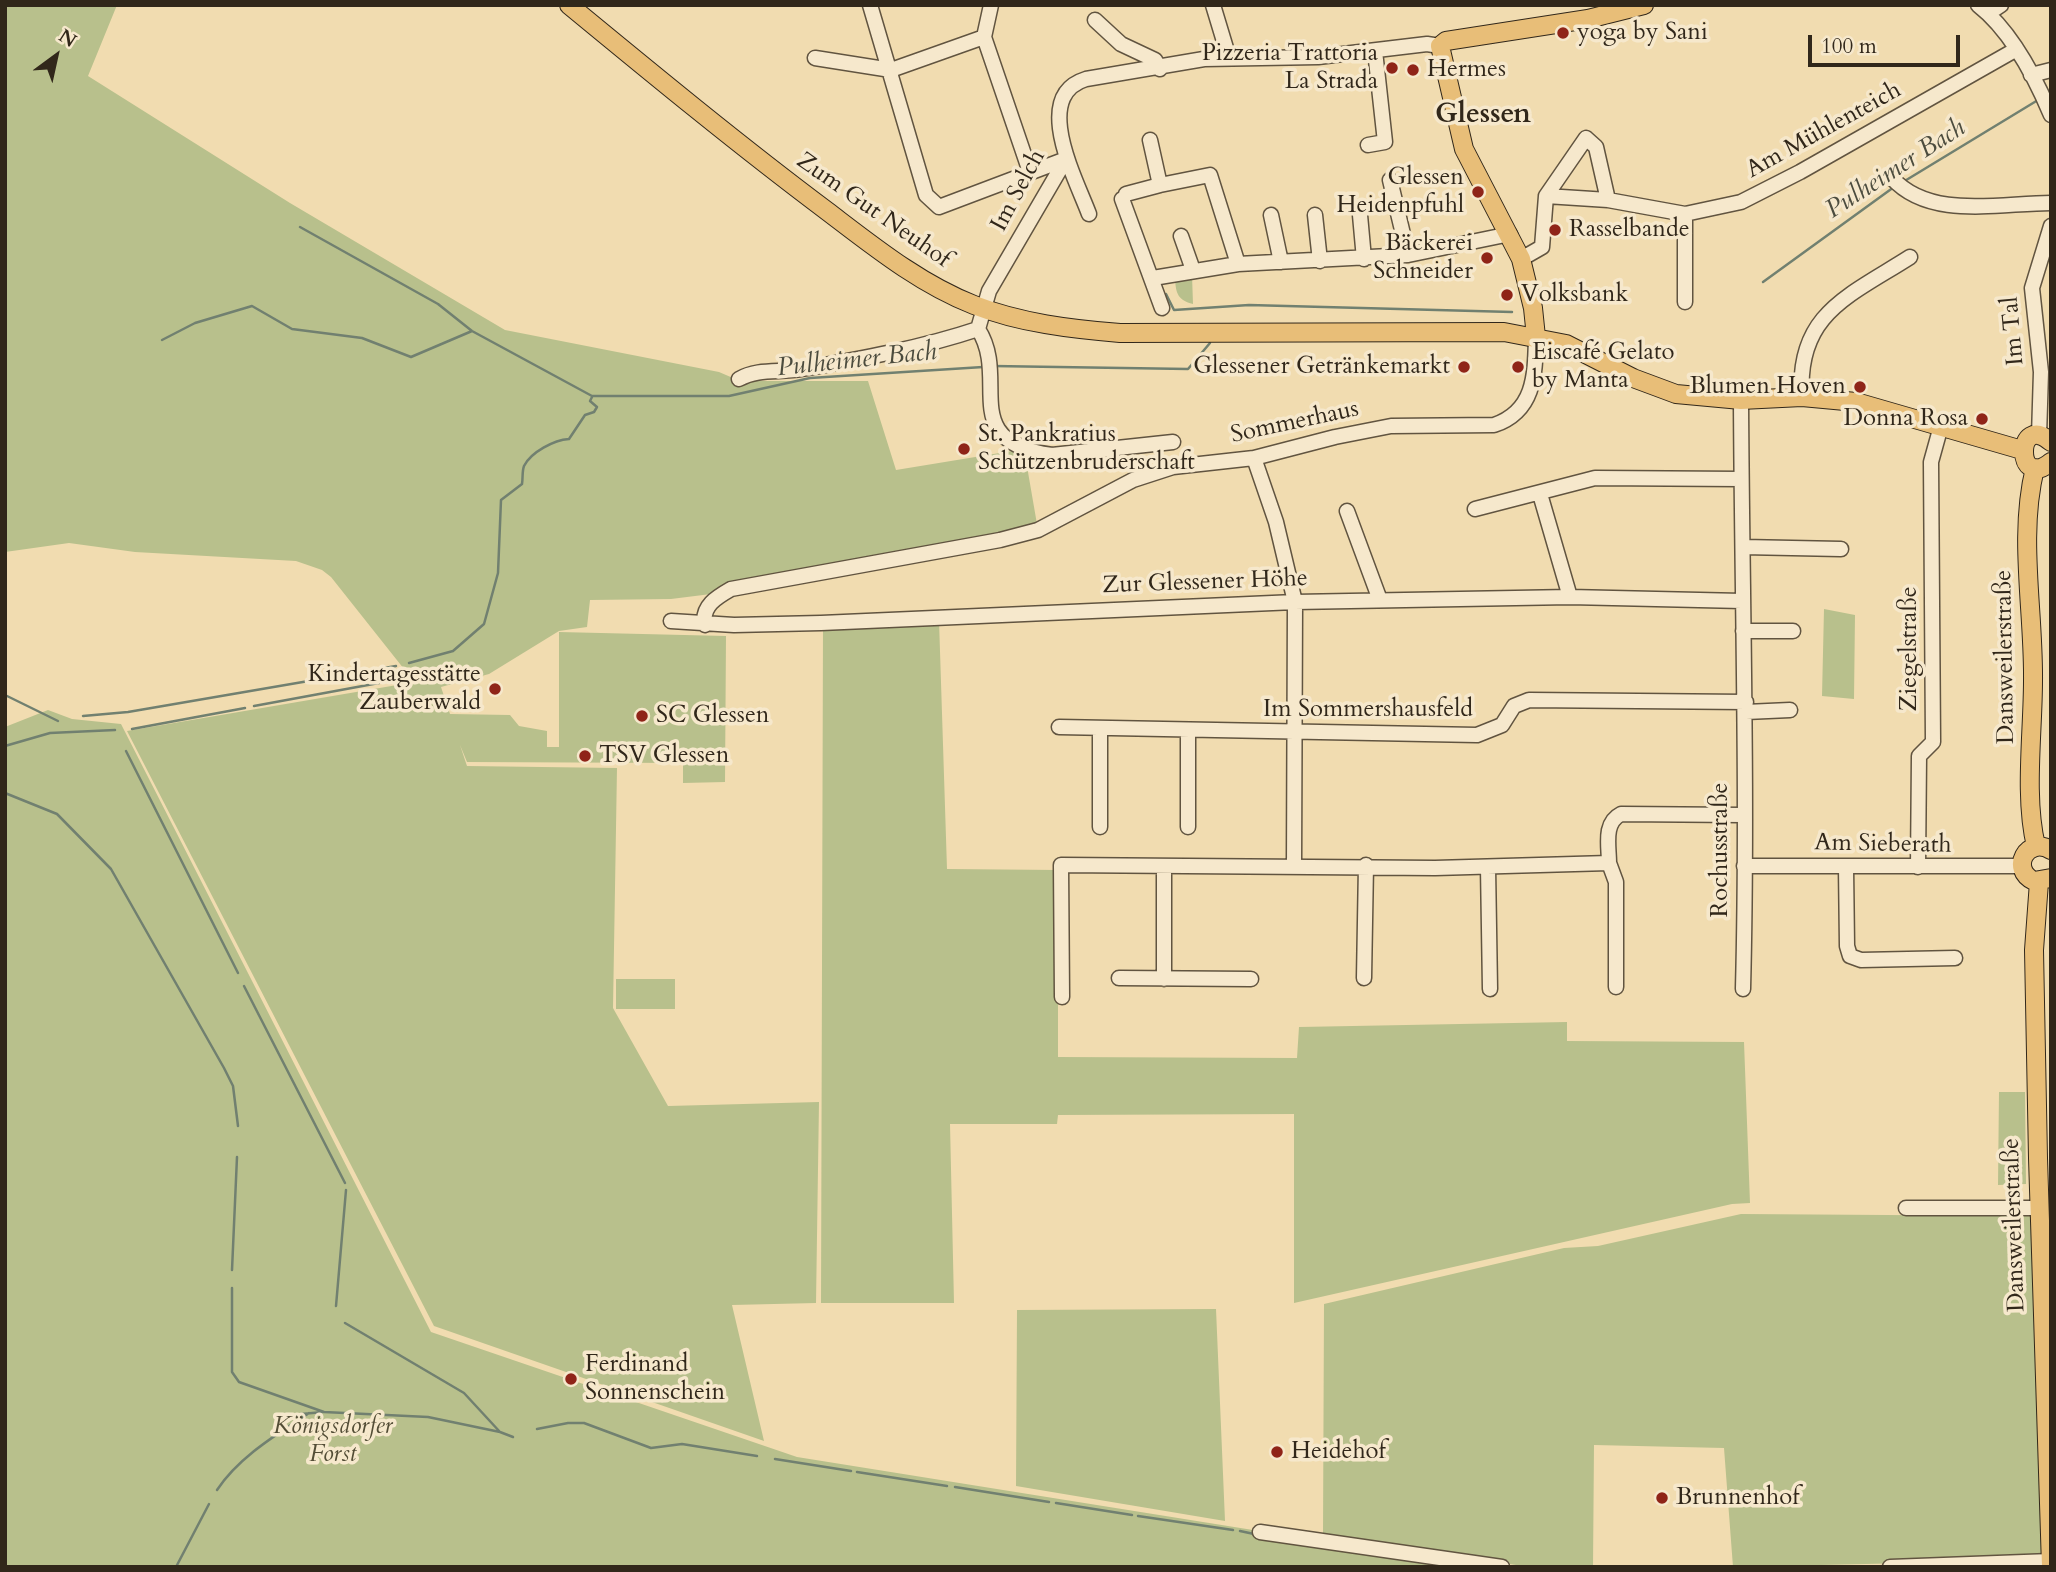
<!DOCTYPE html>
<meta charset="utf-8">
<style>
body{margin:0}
#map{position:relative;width:2056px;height:1572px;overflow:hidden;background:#f1dcb0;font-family:Cardo,serif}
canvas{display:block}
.frame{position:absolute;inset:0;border:7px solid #31271a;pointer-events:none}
.north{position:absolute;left:21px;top:21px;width:70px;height:70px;-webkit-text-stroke:5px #f6e8cc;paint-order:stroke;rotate:33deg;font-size:19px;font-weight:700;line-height:28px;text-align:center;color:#31271a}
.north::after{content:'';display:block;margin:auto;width:24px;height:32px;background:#31271a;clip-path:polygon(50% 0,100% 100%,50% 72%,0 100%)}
.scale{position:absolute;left:1808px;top:35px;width:152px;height:32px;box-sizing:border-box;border:4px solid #31271a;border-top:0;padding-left:9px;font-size:21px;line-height:24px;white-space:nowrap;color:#31271a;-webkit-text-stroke:5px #f6e8cc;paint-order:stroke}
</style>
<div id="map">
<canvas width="2056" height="1572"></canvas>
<div class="frame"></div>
<div class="north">N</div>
<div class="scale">100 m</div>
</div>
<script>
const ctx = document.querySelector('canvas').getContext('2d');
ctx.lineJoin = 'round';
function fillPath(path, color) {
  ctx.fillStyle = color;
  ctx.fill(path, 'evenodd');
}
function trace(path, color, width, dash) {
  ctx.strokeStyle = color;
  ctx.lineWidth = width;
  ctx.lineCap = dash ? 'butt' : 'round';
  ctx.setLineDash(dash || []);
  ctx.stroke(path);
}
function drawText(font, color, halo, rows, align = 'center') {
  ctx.font = font + ' Cardo,serif';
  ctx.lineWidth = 7;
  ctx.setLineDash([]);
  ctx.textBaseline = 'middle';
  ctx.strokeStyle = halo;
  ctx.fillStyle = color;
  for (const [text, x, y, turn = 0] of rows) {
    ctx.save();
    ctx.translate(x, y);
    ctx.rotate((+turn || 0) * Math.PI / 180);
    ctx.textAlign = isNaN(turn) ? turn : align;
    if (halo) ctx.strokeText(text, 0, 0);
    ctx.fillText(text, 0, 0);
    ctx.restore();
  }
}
fillPath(new Path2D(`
 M5,5H117L88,76L290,203L505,330L719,372L740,381H868L896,470L1024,449L1038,530L711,594L671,599L590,600L587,627L559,631L489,674L441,687L450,714L510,715L519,726L547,731V747H559V632L726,636L725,782L683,783V763L467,762L460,745L467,766L617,768L613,1008L668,1106L819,1102L816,1303L732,1305L764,1441L434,1326L127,731L409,683L404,669L331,577L322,570L296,561L135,552L69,543L5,552Z
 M1192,275L1193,304C1178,300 1176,294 1175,279Z
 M1824,609L1855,615L1854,699L1822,696Z
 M939,620L947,869L1058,870V1057L1297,1058L1299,1027L1567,1022V1041L1744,1042L1750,1203L1732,1204L1294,1303V1114L1058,1115L1057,1124H950L954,1303H821L823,626Z
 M48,710L72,719L121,724L431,1332L797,1457L1484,1567H5V727Z
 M616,979H675V1009H616Z
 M1999,1092H2025L2026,1184L1998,1185Z
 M1741,1214L2033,1216L2045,1555L1910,1563L1733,1567L1724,1448L1594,1445L1593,1567H1528L1323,1533L1324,1304L1564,1248L1598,1246Z
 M1216,1309L1225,1521L1016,1486L1017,1310Z`), '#b8c08c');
trace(new Path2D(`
 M1903,182L2038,100
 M300,227L438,304L472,331L592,396H729L810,378L983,367
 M1763,282L1894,187
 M1166,294L1174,310L1249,305L1512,312
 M162,340L195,323L252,306L292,329L362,338L411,357L472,331
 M993,366L1188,369L1210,343
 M409,663L453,651L484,624L498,573L501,500L522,484C523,478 522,471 524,466C531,452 554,440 569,439L585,415L594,412L597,407L590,401L592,397
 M5,695L58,721
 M254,706L406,678
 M83,716L128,712L396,666
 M132,729L245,708
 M5,746L50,733L115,730
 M126,751L238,973
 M5,793L57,814L111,869L224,1068L233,1086L238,1126
 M244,986L345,1183
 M5,1137V1193
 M232,1270L237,1157
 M232,1288V1372L239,1382L324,1412L428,1417L500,1432
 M336,1306L346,1190
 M345,1323L464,1393L500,1432L513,1437
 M291,1415L323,1412
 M537,1429L568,1423H584L651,1448L682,1444L757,1456
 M775,1459L851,1471
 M857,1472L947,1486
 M955,1487L1049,1502
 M217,1490C239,1457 276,1435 309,1413
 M1056,1503L1132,1515
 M1138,1516L1233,1530
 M1240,1531L1254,1534
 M176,1567L209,1504`), '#718070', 2.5);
const minor = new Path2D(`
 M870,5L926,195L939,207L1066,159
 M991,5L984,37L1030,172
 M1213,5L1229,58
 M1978,5C2010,30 2035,77 2051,115
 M1989,13L2001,5
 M1095,20L1121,44L1155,60L1160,69
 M815,58L891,70L984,37
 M2031,75L2051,70
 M1150,140L1160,185L1210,175L1238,264
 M1368,145L1385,142L1375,51
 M1066,159L989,291L978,329C1011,380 955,441 1052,455L1173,442
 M1892,178C1930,220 1999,203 2051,203
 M1390,180L1408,255
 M1126,194L1160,185
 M1546,196L1586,138L1596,147L1608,200
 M1122,199L1162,308
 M1089,214C1076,179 1031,96 1086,79L1204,59L1318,57L1427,44L1440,46
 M1685,214V302
 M1271,215L1281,262
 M1315,215L1320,261
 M1360,215L1364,259
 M1181,236L1193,270
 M1521,259L1542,247L1546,196L1608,200L1685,214L1741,202L1800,172L2015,50
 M1153,278L1238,264L1408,255L1510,234
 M739,379C758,368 780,373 802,369C861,359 921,348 978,329
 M1802,397C1796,314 1849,296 1910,257
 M1741,400C1742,596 1748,793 1743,989
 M2039,436L2041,372L2032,288L2051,226
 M1254,458L1276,522L1295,602L1294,866
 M1540,494L1570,597
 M1475,509L1595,478L1741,479
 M1347,511L1380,600
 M1743,547L1841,549
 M671,621L734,625L821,623L1295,602L1570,597L1742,601
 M705,625C701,606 717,597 731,589L1000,540L1038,530L1133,480L1173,467L1254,458L1335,437L1391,426L1494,425C1535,411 1535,375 1536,337
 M1743,631H1793
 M1746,712L1790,710
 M1059,727L1477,735L1502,725L1514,706L1529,700L1746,702
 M1100,730V827
 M1188,732V827
 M1609,863L1616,882V987
 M1744,866H2021
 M1164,867V979
 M1488,867L1490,989
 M1846,867L1847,946L1850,956L1861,960L1955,958
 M1918,867L1919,756L1933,742L1931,462L1941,426
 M1119,978L1251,979
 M1364,978L1366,865
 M1062,997L1061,865L1435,868L1609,863C1609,846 1603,823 1621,814L1742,815
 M1906,1208H2039
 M1260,1532L1502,1567
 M1890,1567L2051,1561`);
const major = new Path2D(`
 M569,5C654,75 739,145 827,211C873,246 920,284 974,305C1020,323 1071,329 1120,333L1504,332L1566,344L1633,378L1676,394L1741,400L1802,397L1856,402L2022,450
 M1536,337L1533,308L1521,259L1464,149L1440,46L1446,41L1588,19L1644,5
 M2051,442C2015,411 2015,492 2051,462
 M2035,468C2018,536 2034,611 2033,681C2033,732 2024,797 2036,846
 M2051,850C2027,836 2009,869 2034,881L2051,878
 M2039,882L2034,950L2038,1158L2051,1566`);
trace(minor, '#615440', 17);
trace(major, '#31271a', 20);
trace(minor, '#f6e8cc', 14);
trace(major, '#e8be78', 18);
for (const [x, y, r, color] of [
 [1563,33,7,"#8f2418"],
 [1392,68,7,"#8f2418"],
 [1413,70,7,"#8f2418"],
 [1478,192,7,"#8f2418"],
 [1555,230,7,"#8f2418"],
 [1487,258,7,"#8f2418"],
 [1507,295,7,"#8f2418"],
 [1464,367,7,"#8f2418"],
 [1518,367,7,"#8f2418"],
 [1860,387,7,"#8f2418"],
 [1982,419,7,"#8f2418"],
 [964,449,7,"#8f2418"],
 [495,689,7,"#8f2418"],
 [642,716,7,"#8f2418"],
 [585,756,7,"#8f2418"],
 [571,1379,7,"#8f2418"],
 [1277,1452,7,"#8f2418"],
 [1662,1498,7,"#8f2418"]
]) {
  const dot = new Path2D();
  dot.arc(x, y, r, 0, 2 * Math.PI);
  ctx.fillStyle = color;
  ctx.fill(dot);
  trace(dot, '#f6e8cc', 2.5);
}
drawText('24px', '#31271a', '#f6e8cc', [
 ["yoga by Sani",1577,33],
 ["Pizzeria Trattoria",1378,54,"right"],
 ["La Strada",1378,82,"right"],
 ["Hermes",1427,70],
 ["Glessen",1464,178,"right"],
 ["Heidenpfuhl",1464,206,"right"],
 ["Rasselbande",1569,230],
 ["Bäckerei",1473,244,"right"],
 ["Schneider",1473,272,"right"],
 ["Volksbank",1521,295],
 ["Eiscafé Gelato",1532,353],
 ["by Manta",1532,381],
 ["Glessener Getränkemarkt",1450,367,"right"],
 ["Blumen Hoven",1846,387,"right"],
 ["Donna Rosa",1968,419,"right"],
 ["St. Pankratius",978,435],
 ["Schützenbruderschaft",978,463],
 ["Kindertagesstätte",481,675,"right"],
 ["Zauberwald",481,703,"right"],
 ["SC Glessen",656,716],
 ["TSV Glessen",599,756],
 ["Ferdinand",585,1365],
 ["Sonnenschein",585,1393],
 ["Heidehof",1291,1452],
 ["Brunnenhof",1676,1498]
], 'left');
drawText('24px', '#31271a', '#f6e8cc', [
 ["Am Mühlenteich",1824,131,-29],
 ["Im Selch",1019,191,-62],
 ["Zum Gut Neuhof",873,211,35],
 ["Im Tal",2014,331,-95],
 ["Sommerhaus",1295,423,-12],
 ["Zur Glessener Höhe",1205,583,-2],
 ["Ziegelstraße",1910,649,-90],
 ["Dansweilerstraße",2006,657,-91],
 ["Im Sommershausfeld",1368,710],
 ["Am Sieberath",1883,845,1],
 ["Rochusstraße",1721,850,-90],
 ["Dansweilerstraße",2015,1225,-92]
]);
drawText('italic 24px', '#534d36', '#f6e8cc', [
 ["Königsdorfer",333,1427],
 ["Forst",333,1455]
]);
drawText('italic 26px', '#4c4c3e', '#f6e8cc', [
 ["Pulheimer Bach",1896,170,-33],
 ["Pulheimer Bach",857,361,-6]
]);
drawText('bold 28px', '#31271a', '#f6e8cc', [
 ["Glessen",1483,116]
]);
</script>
